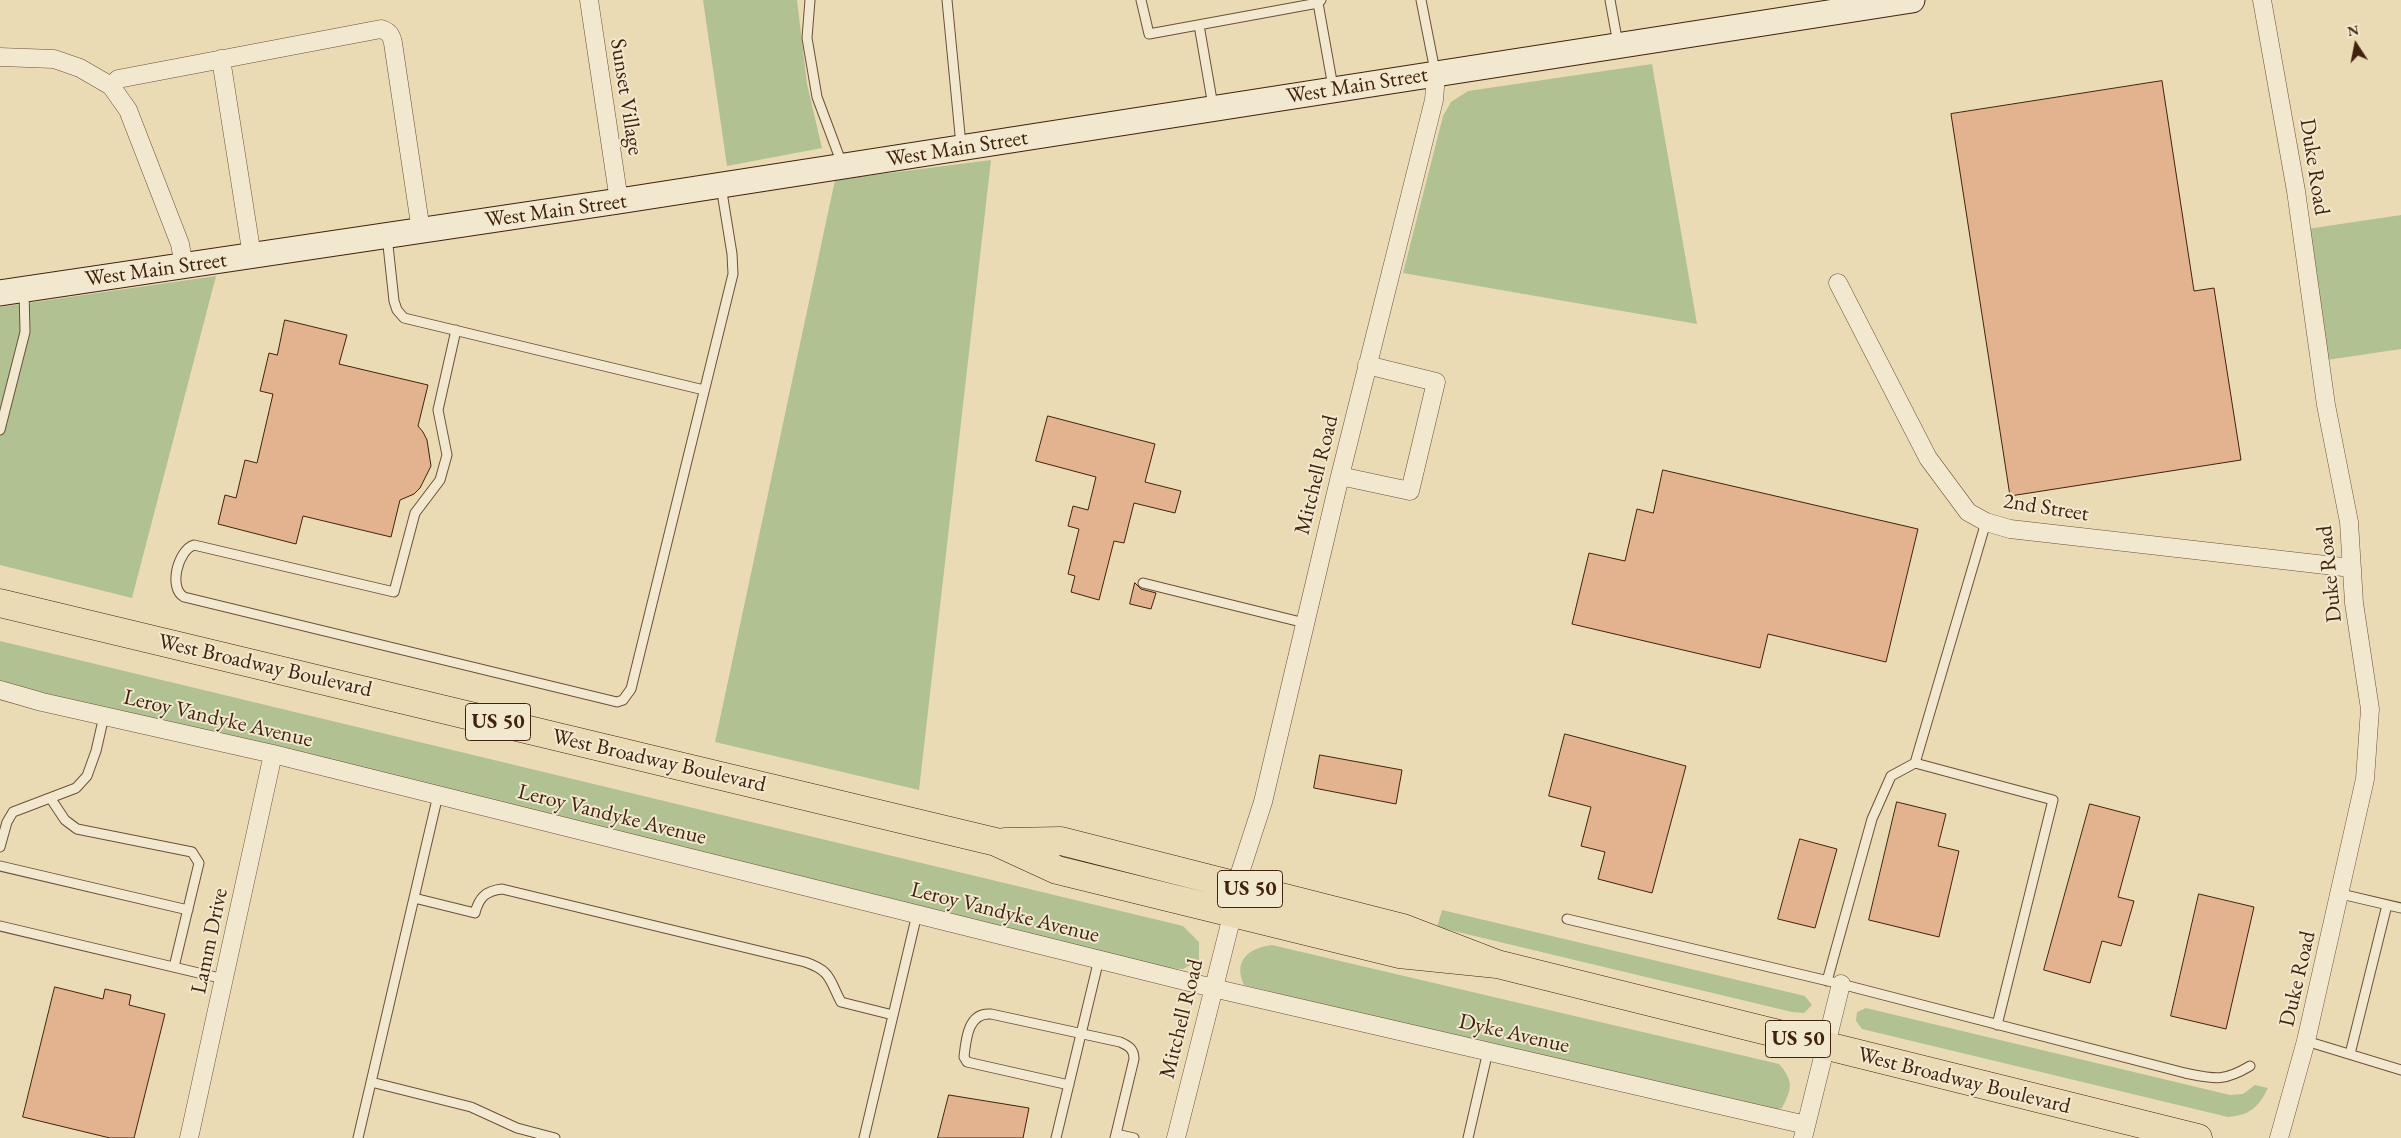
<!DOCTYPE html>
<style>
body{margin:0}
#map{position:relative;width:2401px;height:1138px;overflow:hidden;background:#ebdbb5;font-family:"EB Garamond",serif}
canvas{display:block}
.north{position:absolute;left:2331px;top:20px;width:50px;height:50px;-webkit-text-stroke:4px #f2e8cf;paint-order:stroke;rotate:349deg;font-size:14px;font-weight:700;line-height:20px;text-align:center;color:#41220d}
.north::after{content:'';display:block;margin:auto;width:18px;height:22px;background:#41220d;clip-path:polygon(50% 0,100% 100%,50% 72%,0 100%)}
</style>
<div id="map">
<canvas width="2401" height="1138"></canvas>
<div class="north">N</div>
</div>
<script>
const ctx = document.querySelector('canvas').getContext('2d');
ctx.lineJoin = 'round';
function fillPath(path, color) {
  ctx.fillStyle = color;
  ctx.fill(path, 'evenodd');
}
function trace(path, color, width, dash) {
  ctx.strokeStyle = color;
  ctx.lineWidth = width;
  ctx.lineCap = dash ? 'butt' : 'round';
  ctx.setLineDash(dash || []);
  ctx.stroke(path);
}
function drawText(font, color, halo, rows, align = 'center') {
  ctx.font = font + ' "EB Garamond",serif';
  ctx.lineWidth = 4;
  ctx.setLineDash([]);
  ctx.textBaseline = 'middle';
  ctx.strokeStyle = halo;
  ctx.fillStyle = color;
  for (const [text, x, y, turn = 0] of rows) {
    ctx.save();
    ctx.translate(x, y);
    ctx.rotate((+turn || 0) * Math.PI / 180);
    ctx.textAlign = isNaN(turn) ? turn : align;
    if (halo) ctx.strokeText(text, 0, 0);
    ctx.fillText(text, 0, 0);
    ctx.restore();
  }
}
fillPath(new Path2D(`
 M703,0H797L807,84L822,148L727,166Z
 M1652,64L1697,324L1403,273L1443,116L1451,102L1468,91Z
 M991,160L919,790L715,742L835,180Z
 M2401,215V349L2327,360L2307,229Z
 M216,276L132,598L0,565V307Z
 M0,641L1183,926L1199,942V960L1183,969L1163,968L0,686Z
 M1442,910L1805,996L1812,1005L1804,1013L1792,1012L1437,927Z
 M1272,945L1779,1064C1794,1081 1792,1089 1782,1108L1763,1112L1244,985C1233,961 1248,948 1272,945Z
 M1866,1008L2230,1095L2243,1094L2255,1085L2268,1088C2258,1108 2250,1115 2228,1117L1862,1029L1856,1021L1857,1012Z`), '#b1c192');
const building = new Path2D(`
 M2162,81L2194,291L2214,288L2241,460L2010,496L1951,114Z
 M285,320L347,335L339,364L428,385L418,426L423,432L427,440L431,466L420,488L414,494L400,500L391,537L303,516L296,544L218,524L225,495L236,498L245,460L257,463L273,394L260,391L269,353L277,355Z
 M1048,416L1155,444L1145,482L1181,491L1175,513L1134,503L1124,543L1114,541L1099,600L1071,592L1075,576L1068,574L1079,529L1068,526L1073,506L1088,510L1096,477L1036,461Z
 M1663,470L1918,529L1886,662L1768,634L1760,668L1572,624L1589,553L1625,561L1637,509L1653,513Z
 M1135,583L1141,589L1156,593L1151,609L1130,604Z
 M1565,734L1686,766L1652,893L1598,879L1605,852L1581,846L1591,807L1549,796Z
 M1320,755L1402,770L1396,804L1314,788Z
 M1897,802L1946,814L1938,846L1959,851L1939,937L1869,920Z
 M2090,804L2140,817L2118,897L2134,901L2121,946L2102,941L2090,983L2044,970Z
 M1800,839L1837,849L1815,928L1778,919Z
 M2199,894L2254,907L2226,1029L2171,1016Z
 M55,987L103,999L105,989L131,995L129,1005L165,1014L134,1138H110L23,1117Z
 M949,1095L1029,1108L1023,1138H938Z`);
fillPath(building, '#e3b28e');
trace(building, '#41220d', 1);
const lane = new Path2D(`
 M810,0L807,38L817,97L842,164
 M947,0L961,145
 M1141,0L1149,34L1318,3
 M1321,0L1318,3L1333,87
 M1421,0L1435,71
 M1610,0L1618,44
 M1199,25L1213,106
 M387,236L394,301L397,310L404,318L704,390
 M456,330L438,410L447,455L440,480L415,513L394,592L194,545C178,550 168,588 184,597L617,702L623,700L631,689L733,274L732,254L721,186
 M0,430L25,332L24,291
 M1986,522L1915,763L2053,800L1997,1025
 M1143,583L1305,623
 M51,799L65,820L77,829L192,852L199,863L174,967
 M0,847L7,822L13,812L76,788L87,776L96,751L104,716
 M0,866L188,910
 M2341,894L2401,908
 M414,898L475,913C479,897 486,891 502,889L805,962C832,971 829,980 841,1002L893,1015
 M1567,919L1841,984L2185,1073C2215,1079 2223,1082 2250,1066
 M0,926L224,979
 M1827,981L1872,819L1891,776L1915,763
 M2306,1041L2401,1070
 M2350,1054L2387,905
 M371,1082L471,1107L517,1128L555,1138
 M1069,1085L967,1062L964,1057C966,1039 968,1012 991,1014L1120,1042C1129,1046 1134,1049 1134,1059L1115,1138
 M1116,1134L1134,1138
 M358,1138L438,795
 M864,1138L917,914
 M1056,1138L1099,959
 M1468,1138L1488,1051`);
const street = new Path2D(`
 M589,0L619,201
 M2262,0L2296,191L2326,405L2349,522L2354,603L2370,709L2365,779L2306,1041L2279,1138
 M0,57L54,59L80,68L111,86L118,79L381,29C389,32 391,34 393,43L421,231
 M221,59L252,256
 M111,86L128,110L180,244L184,266
 M1838,283L1928,458L1968,512L1986,522L2010,529L2352,568
 M1340,476L1410,491L1436,382L1367,365
 M0,690L42,702L273,754L1213,988L1806,1125
 M1236,885L1263,802L1340,476L1434,100L1436,74
 M189,1138L273,754
 M1176,1138L1233,912
 M1803,1138L1841,984`);
const secondary = new Path2D(`
 M0,293L619,201L1912,0`);
const highway = new Path2D(`
 M0,603L996,842L1057,870L1399,954L1497,964
 M1005,842L1061,841L1403,928L1497,964L2198,1138`);
trace(lane, '#6c5037', 11);
trace(street, '#6c5037', 19);
trace(secondary, '#41220d', 27);
trace(highway, '#41220d', 29);
trace(lane, '#f2e8cf', 9);
trace(street, '#f2e8cf', 18);
trace(secondary, '#f2e8cf', 25);
trace(highway, '#ebdbb5', 28);
for (const [x, y, w] of [
 [498,722,65],
 [1250,889,65],
 [1798,1039,65]
]) {
  const box = new Path2D();
  box.roundRect(x - w / 2, y - 18.5, w, 37, 4);
  ctx.fillStyle = '#f2e8cf';
  ctx.fill(box);
  trace(box, '#41220d', 1);
}
drawText('bold 21px', '#41220d', null, [
 ["US 50",498,722],
 ["US 50",1250,889],
 ["US 50",1798,1039]
]);
drawText('22px', '#41220d', '#f2e8cf', [
 ["West Main Street",1357,86,-9],
 ["Sunset Village",626,97,81],
 ["West Main Street",957,149,-9],
 ["Duke Road",2314,167,81],
 ["West Main Street",556,211,-8],
 ["West Main Street",156,270,-8],
 ["Mitchell Road",1317,475,-76],
 ["2nd Street",2046,508,9],
 ["Duke Road",2330,574,-96],
 ["West Broadway Boulevard",265,666,13],
 ["Leroy Vandyke Avenue",218,719,13],
 ["West Broadway Boulevard",659,761,13],
 ["Leroy Vandyke Avenue",612,815,14],
 ["Leroy Vandyke Avenue",1005,913,14],
 ["Lamm Drive",210,941,-78],
 ["Duke Road",2298,979,-77],
 ["Mitchell Road",1182,1019,-76],
 ["Dyke Avenue",1514,1034,13],
 ["West Broadway Boulevard",1964,1081,14]
]);
</script>
